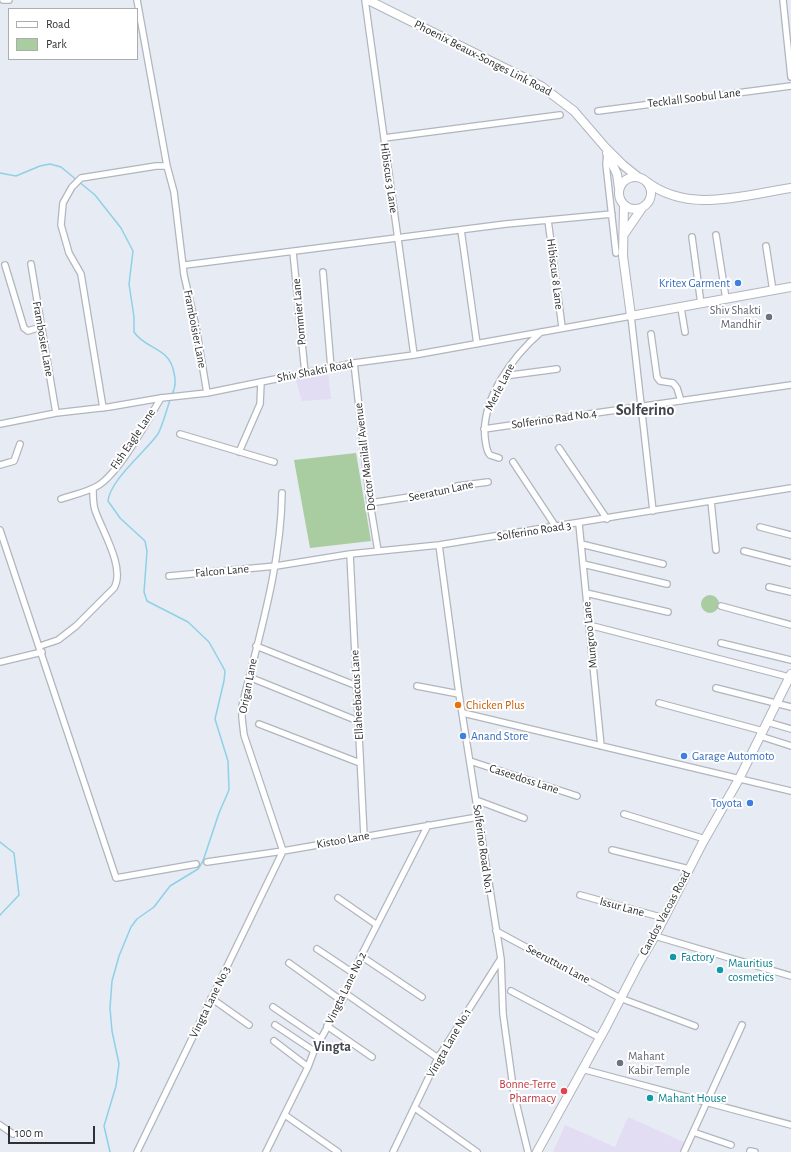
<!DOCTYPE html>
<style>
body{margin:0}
#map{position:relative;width:791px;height:1152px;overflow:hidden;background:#e7ebf4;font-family:"Alegreya Sans",sans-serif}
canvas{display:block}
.legend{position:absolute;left:8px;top:8px;width:130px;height:52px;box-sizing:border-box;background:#fff;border:1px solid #acadae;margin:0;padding:5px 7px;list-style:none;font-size:12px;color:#2f3134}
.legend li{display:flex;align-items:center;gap:8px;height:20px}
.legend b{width:20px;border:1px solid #acadae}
.scale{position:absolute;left:8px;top:1126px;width:87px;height:18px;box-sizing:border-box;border:2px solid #2f3134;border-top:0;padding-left:5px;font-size:12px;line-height:14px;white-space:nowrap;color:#2f3134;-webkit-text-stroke:3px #fff;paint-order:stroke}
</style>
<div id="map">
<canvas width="791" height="1152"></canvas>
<ul class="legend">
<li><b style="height:5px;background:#fff"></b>Road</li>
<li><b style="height:11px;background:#aacca1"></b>Park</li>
</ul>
<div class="scale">100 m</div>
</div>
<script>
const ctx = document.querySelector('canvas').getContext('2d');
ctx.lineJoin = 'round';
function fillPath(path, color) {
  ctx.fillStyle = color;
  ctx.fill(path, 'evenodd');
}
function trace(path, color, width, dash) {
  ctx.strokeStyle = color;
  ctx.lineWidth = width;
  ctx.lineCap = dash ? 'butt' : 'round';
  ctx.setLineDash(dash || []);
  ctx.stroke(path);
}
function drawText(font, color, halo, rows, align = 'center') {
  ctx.font = font + ' "Alegreya Sans",sans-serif';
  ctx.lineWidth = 4;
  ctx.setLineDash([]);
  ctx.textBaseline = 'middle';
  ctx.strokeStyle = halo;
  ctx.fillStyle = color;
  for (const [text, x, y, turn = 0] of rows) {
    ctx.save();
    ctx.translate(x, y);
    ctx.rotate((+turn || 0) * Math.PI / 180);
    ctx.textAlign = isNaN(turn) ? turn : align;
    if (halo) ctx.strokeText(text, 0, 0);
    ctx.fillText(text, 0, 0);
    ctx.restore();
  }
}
fillPath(new Path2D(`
 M328,371L331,399L302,401L295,377Z
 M628,1117L686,1143L682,1152H553L565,1125L615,1147Z`), '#e2ddf3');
fillPath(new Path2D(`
 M356,453L371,541L310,548L294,460Z
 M701 604a9 9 0 1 1 18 0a9 9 0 1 1-18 0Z`), '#aacca1');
trace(new Path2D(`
 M0,173L16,176L40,166L50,164L61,167L95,195L121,228L133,251L129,284L134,317V332C146,350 170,347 174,373C176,381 176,387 172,394
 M0,842L14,853L19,895L0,915
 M110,1152L104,1126L116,1086L119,1064L112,1031L110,1008L112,981L119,956L131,927L137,919L154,907L170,886L198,869L203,861L219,813L229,790L228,761L215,719L224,681L225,671L223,667L209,642L188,622L147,601L144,592L147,551L145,541L120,518L108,501C110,480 145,452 158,434C162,427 167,409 170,400`), '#8ed1e7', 1.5);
const street = new Path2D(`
 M3,0H9
 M137,0L167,166
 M365,0L414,355
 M783,0L791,77
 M598,111L791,86
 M384,138L560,115
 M607,153L606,164L616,253
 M548,220L562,327
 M461,230L477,344
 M716,235L726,299
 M692,237L701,304
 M766,246L773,291
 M293,252L305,373
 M31,264L56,413
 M5,265L24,328L28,331L41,327
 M185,265L506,224L612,214
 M323,272L331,368
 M681,308L685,332
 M651,334L657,377L660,381L673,383L677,388L681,401
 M354,363L370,503L378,551
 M504,376L557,369
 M103,408L81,274L69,253L61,225L63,203L72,187L81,178L156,166H167L174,192L184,275L196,327L207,393
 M0,424L56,413L109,407L161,398L207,393L354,363L414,355L631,316L653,511
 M484,429L791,385
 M180,434L274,462
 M559,448L607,519
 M239,452L260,404L261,382
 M499,458L490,455C486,451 486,444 485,438C481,399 513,356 541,332
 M513,462L556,527
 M0,465L14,461L20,444
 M282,493C281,566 259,636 242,706V718L244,735L283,851
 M61,499C73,495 88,492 99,485C121,470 147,421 161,398
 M711,501L716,550
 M370,503L449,491L457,486L488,482
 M579,524L601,746
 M760,527L791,535
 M0,530L116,878L196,864
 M581,544L663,564
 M439,545L459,694L501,959L503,1014L514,1094L528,1152
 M744,551L791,563
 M350,554L364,836
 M583,564L667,584
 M169,576L276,566L350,554L439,545L791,488
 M769,587L791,592
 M586,593L668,612
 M721,606L791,625
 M589,625L789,677
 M721,643L791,660
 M40,646L58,640L76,626L114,588C126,568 101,529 95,510C93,504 93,495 93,489
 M256,646L357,686
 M0,662L42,652
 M249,677L358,721
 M417,686L459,694
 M716,688L791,707
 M659,703L763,731
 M463,713L791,791
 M767,722L791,729
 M259,724L360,763
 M760,736L791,746
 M470,761L577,796
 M476,800L524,818
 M624,814L705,839
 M612,850L689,869
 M207,862L283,851L478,817
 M580,895L664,918
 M338,898L377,925
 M496,931L620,998L695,1026
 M655,936L791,976
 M317,949L353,973
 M361,956L422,997
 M289,963L342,1001
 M511,991L600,1038
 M345,993L438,1058
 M211,998L249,1025
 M273,1007L320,1039
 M275,1025L314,1051
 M327,1026L372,1057
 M274,1041L308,1067
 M582,1069L791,1125
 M415,1108L477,1152
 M285,1115L338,1152
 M0,1125L13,1134
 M693,1132L731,1145
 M750,1151L755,1152
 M137,1152L283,851
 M266,1152L308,1067L314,1051L342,1001L361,956L428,825
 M393,1152L438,1058L500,960
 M684,1152L742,1025`);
const secondary = new Path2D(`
 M368,0L541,86L574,111L605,147L623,165L638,177
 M607,153L617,174L619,188
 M619 193a16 16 0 1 1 32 0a16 16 0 1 1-32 0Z
 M647,182C689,214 744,195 791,188
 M624,205L623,256L631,316L791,287
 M625,233L642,208
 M537,1152L606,1027L639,963L655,936L702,844L739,779L791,674`);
trace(street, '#b1b5be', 8);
trace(secondary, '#b1b5be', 10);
trace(street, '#fff', 5.5);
trace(secondary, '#fff', 8);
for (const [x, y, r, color] of [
 [738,283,4,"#3f7fe0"],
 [769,317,4,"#6b7280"],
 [458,705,4,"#e8710a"],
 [463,736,4,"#3f7fe0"],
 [684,756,4,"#3f7fe0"],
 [750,803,4,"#3f7fe0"],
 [673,957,4,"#0f9aa8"],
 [720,970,4,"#0f9aa8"],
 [620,1063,4,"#6b7280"],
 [564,1091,4,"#e0444e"],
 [650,1098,4,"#0f9aa8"]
]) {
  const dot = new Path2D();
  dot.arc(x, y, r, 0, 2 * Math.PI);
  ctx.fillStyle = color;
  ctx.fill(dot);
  trace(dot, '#fff', 1.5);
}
drawText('12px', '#2f3134', '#fff', [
 ["Phoenix Beaux-Songes Link Road",483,58,27],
 ["Tecklall Soobul Lane",694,98,-7],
 ["Hibiscus 3 Lane",389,178,82],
 ["Hibiscus 8 Lane",555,274,83],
 ["Pommier Lane",299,312,-95],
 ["Framboisier Lane",195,329,79],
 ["Frambosier Lane",43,339,80],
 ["Shiv Shakti Road",315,371,-11],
 ["Merle Lane",500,387,-63],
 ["Solferino Rad No.4",554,419,-8],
 ["Fish Eagle Lane",133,439,-56],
 ["Doctor Manilall Avenue",365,457,-97],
 ["Seeratun Lane",441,491,-12],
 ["Solferino Road 3",534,531,-9],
 ["Falcon Lane",222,571,-5],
 ["Mungroo Lane",590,635,-96],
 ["Origan Lane",248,686,-79],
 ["Ellaheebaccus Lane",357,695,-93],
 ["Caseedoss Lane",524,779,18],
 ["Kistoo Lane",343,840,-10],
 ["Solferino Road No.1",483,849,82],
 ["Issur Lane",622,907,15],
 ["Candos Vacoas Road",665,913,-62],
 ["Seeruttun Lane",558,964,28],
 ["Vingta Lane No.2",346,988,-64],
 ["Vingta Lane No.3",210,1002,-64],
 ["Vingta Lane No.1",449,1043,-60]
]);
drawText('12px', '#366cbe', '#fff', [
 ["Kritex Garment",730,283],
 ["Anand Store",471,736,"left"],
 ["Garage Automoto",692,756,"left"],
 ["Toyota",742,803]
], 'right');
drawText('12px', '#5b616d', '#fff', [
 ["Shiv Shakti",761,310],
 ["Mandhir",761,324],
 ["Mahant",628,1056,"left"],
 ["Kabir Temple",628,1070,"left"]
], 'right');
drawText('12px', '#c56008', '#fff', [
 ["Chicken Plus",466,705]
], 'left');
drawText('12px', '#0d838f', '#fff', [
 ["Factory",681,957],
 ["Mauritius",728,963],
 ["cosmetics",728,977],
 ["Mahant House",658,1098]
], 'left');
drawText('12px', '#be3a42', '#fff', [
 ["Bonne-Terre",556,1084],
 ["Pharmacy",556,1098]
], 'right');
drawText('bold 14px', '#42454d', '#fff', [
 ["Vingta",332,1047]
]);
drawText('bold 16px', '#42454d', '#fff', [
 ["Solferino",645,410]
]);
</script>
